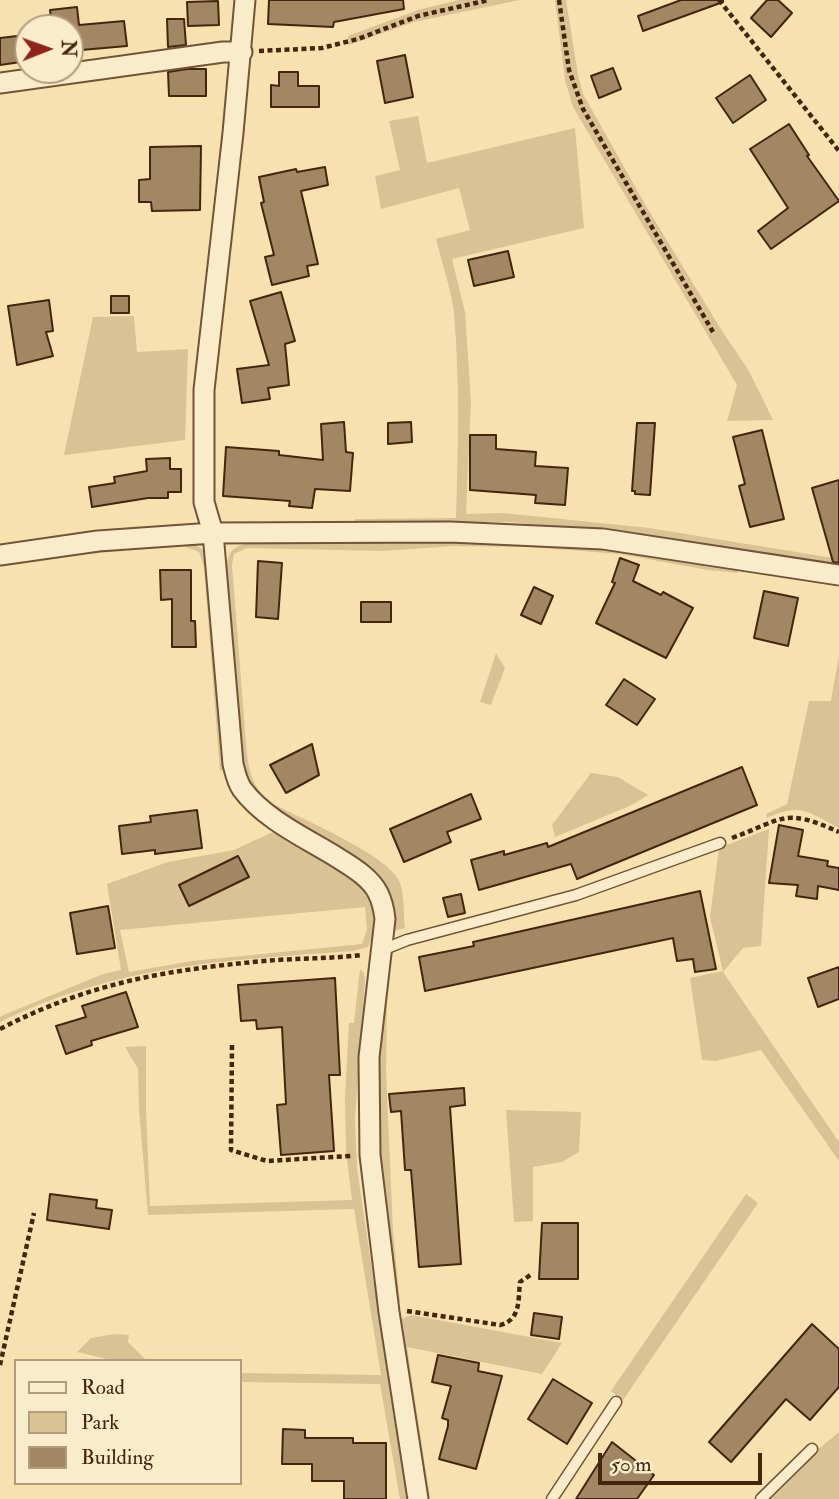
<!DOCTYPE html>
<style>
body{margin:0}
#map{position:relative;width:839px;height:1499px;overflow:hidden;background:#f7e2af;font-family:"IM FELL Double Pica",serif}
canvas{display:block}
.legend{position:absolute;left:14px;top:1359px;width:228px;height:126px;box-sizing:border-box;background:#faeccb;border:2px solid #b29c80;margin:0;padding:9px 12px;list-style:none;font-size:21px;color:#452510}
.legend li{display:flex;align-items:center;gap:14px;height:35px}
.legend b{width:35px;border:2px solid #b29c80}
.north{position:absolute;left:14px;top:14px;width:70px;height:70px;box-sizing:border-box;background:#faeccb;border:2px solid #b29c80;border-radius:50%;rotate:89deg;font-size:19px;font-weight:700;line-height:28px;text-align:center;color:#452510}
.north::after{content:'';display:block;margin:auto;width:24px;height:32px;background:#8f2418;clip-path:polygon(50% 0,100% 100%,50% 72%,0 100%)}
.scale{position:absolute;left:598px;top:1453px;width:164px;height:32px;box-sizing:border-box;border:4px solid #452510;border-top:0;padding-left:9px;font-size:21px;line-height:24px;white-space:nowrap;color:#452510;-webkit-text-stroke:5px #faeccb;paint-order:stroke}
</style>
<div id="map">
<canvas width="839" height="1499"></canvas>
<ul class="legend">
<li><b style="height:9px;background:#faeccb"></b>Road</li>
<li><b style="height:19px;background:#d9c294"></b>Park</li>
<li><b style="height:19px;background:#a28763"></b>Building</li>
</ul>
<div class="north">N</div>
<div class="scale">50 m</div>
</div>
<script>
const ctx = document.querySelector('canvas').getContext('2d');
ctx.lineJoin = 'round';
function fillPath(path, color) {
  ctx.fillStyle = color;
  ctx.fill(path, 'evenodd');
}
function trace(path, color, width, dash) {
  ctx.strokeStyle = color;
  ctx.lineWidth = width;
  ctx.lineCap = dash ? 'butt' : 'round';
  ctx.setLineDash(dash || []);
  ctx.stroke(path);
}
fillPath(new Path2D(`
 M459,0H520L414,22L349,45L348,36L418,10Z
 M555,0H566L578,75L583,94L646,206L722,331L749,371L773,420L727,421L737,385L573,107L565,80Z
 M418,116L427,163L575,128L584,228L452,259L465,312L471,402L466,514L503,513L649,528L839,559V565L649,536L510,522L354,525L355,519L456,518C458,449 460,382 454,313C451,289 442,263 436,239L470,230L459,188L381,209L375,176L400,170L389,121Z
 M134,316L137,352L188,349L185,440L64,455L93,317Z
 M453,539L621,548L737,567L738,573L708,570L620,554L530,547L454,546L383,551L247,548L234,554L232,565L246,743C248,768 251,787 271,803C299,817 386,855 398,879C405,891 403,913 405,928L393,931L387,1003L386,1072L393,1231L400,1302L395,1304L377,1136V1068L392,906C374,835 263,837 241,763L227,563C230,549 236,545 250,543H382Z
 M192,542C208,551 209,562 211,578L224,769L220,771L204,567L199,552L183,546L86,554L0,566V562L34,556Z
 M496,653L505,668L491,705L480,702Z
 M839,655V828C808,812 801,802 767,818L766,814L787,804L809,701H831Z
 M591,773L618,777L648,795L632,805L555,837L552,825Z
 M769,829L761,946L743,948L723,972L839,1142V1161L761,1050L716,1061L702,1060L690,978L723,971L710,917L719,848Z
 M275,831C313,854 399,889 368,947L353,951C226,960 117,965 0,1022V1017L6,1014L103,974L121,970L107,884L168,862L234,850ZM365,907L367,929L362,944L192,961L129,972L120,930Z
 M360,969L364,973L365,980L355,1119L357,1168L372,1271L409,1499H400L380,1384L240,1382V1373L381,1375L354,1209L148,1215L139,1109L138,1069L125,1047L146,1046V1110L150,1206L352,1200L346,1151L345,1096L349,1023H354Z
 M506,1110L581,1112L579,1152L562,1162L533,1167V1221L514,1222Z
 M746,1194L758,1203L623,1400L611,1391Z
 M411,1315L562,1343L542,1374L407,1347L430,1499H426L397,1321Z
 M115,1334L129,1335L128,1342L147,1361H115L77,1352L91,1338Z
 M839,1432V1499H758Z`), '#d9c294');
const building = new Path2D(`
 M269,0H403L404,9L334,22L333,27L268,24Z
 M681,0H723V2L643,31L638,16Z
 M767,0H778L792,13L771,37L751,18Z
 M218,1L219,25L188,26L187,2Z
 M77,7L79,25L124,21L127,46L70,51V28H52L50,10Z
 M167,19H184L186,45L168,47Z
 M17,36L21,62L0,65V38Z
 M405,55L413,97L385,103L377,61Z
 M613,68L621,89L599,98L591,76Z
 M187,69H206V96H169L168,72Z
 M279,72H298V86H319V107H271V85L279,86Z
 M750,75L766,100L733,123L716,98Z
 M789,124L809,155L807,156L839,201L771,249L758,231L788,208L750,149Z
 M201,146L200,210L152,211L151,202H139V180L150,179V147Z
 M325,167L328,185L301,191L318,264L307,266L309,276L272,285L265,257L274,255L261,203L264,202L259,177L296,169L297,172Z
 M508,251L514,277L474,286L468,260Z
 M281,292L295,341L285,344L289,385L268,388L270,399L242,403L237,369L269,365L250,301Z
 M111,296H129V313H111Z
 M49,300L53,331L46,332L53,356L17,365L8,306Z
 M344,422L346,452L353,453L350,491L315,489L312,508L289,506L290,501L223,496L226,447L279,451V455L323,460L321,424Z
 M411,422L412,442L388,444V423Z
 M637,423H655L650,495L635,494V491H632Z
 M762,430L784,519L750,527L739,486L745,484L733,437Z
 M470,435H496V449L536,452L535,466L568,468L565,505L535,503L536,495L470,490Z
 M170,458V469H181V492H168V498H148L92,507L89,487L115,483L114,477L147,471L146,459Z
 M839,480V563L833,562L812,488Z
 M620,558L639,565L633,581L661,595L663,592L693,608L666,658L596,623L615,583L612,582Z
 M258,561L282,563L278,619L256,617Z
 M160,570H191V621H195L196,647H172V599L161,600Z
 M534,587L553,596L541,624L521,615Z
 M764,591L798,598L788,646L754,638Z
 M361,602H391V622H361Z
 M624,679L655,699L637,725L606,705Z
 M312,744L319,775L286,793L270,765Z
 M742,767L757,805L577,879L571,864L479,890L471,860L504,851V855L547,843L548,847Z
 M471,794L481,819L447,832L451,842L404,862L390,829Z
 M197,810L202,848L155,854V850L122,854L119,826L151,822L150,816Z
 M779,825L803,830L798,856L828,861L827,866L839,868V890L818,886L817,899L796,896L798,885L769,883Z
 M238,856L249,877L189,906L179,885Z
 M700,891L716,969L695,972L693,959L677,961L673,938L425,991L419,957L474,946L473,942Z
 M461,894L465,913L448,917L443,898Z
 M108,906L115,948L77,954L70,913Z
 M839,967V999L818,1007L808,978Z
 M335,978L340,1075H329L334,1151L281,1155L277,1105L286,1104L282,1027L257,1029L256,1020L241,1021L238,985Z
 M126,992L138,1027L91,1041L92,1045L66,1054L56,1026L86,1017L82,1006Z
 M464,1088L465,1105L450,1107L461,1264L419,1267L411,1170H405L401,1111L391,1112L389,1094Z
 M50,1194L97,1200L96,1208L112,1210L109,1229L47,1220Z
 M542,1223H578V1279H539Z
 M534,1313L562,1317L559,1339L531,1335Z
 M812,1324L839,1349V1387L810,1420L786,1399L731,1462L709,1442Z
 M438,1355L479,1363L478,1371L502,1376L476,1469L439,1459L448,1426V1420L442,1418L451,1386L432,1382Z
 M553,1379L592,1403L567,1444L528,1419Z
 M283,1429L305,1430V1438H353V1443H386V1499H344V1481H312V1464H282Z
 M612,1442L654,1475L637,1499H576Z`);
fillPath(building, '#a28763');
trace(building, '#452510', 2);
const service = new Path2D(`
 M382,950L407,940L576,895L720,843
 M552,1499L616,1402
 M761,1499L812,1449`);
const minor = new Path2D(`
 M245,0L233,133L204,390V502L213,533L233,764C235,772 237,782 242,789C265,820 306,838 338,858C352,867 370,877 378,893C382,901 384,910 385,919L369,1057L370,1155L389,1312L418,1499
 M0,83L223,52H242
 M0,555L98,541L213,533L450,532L603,539L839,575`);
trace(service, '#725438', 13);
trace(minor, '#725438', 23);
trace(new Path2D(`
 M559,0L569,70L583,109L713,332
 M719,0L839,151
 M259,51L322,48L358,39L418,16L489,0
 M732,838C784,819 783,807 839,832
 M0,1029C89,983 165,970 264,961C296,958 329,959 361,955
 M232,1045L231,1150L267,1161L351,1156
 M407,1311L500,1325C521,1320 518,1300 520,1282L532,1274
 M0,1365L34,1213`), '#452510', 4.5, [5, 3.5]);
trace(service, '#faeccb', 10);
trace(minor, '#faeccb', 19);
</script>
